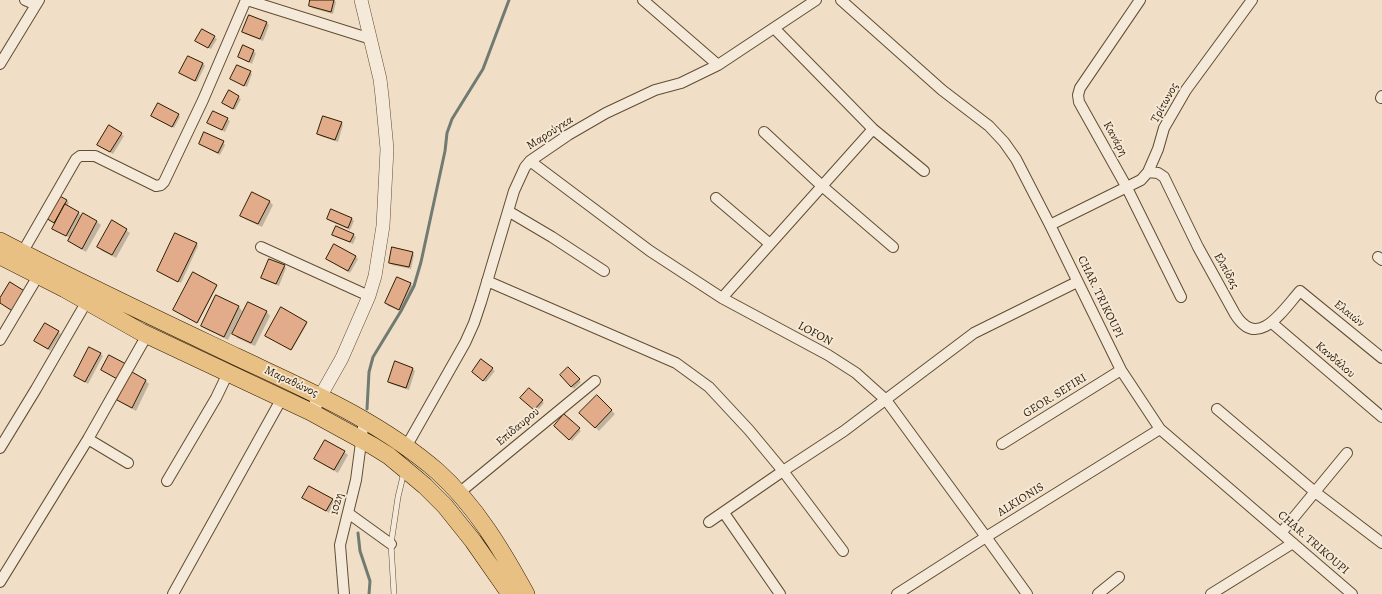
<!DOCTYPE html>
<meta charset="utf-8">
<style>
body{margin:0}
canvas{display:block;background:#f0dfc6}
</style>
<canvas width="1382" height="594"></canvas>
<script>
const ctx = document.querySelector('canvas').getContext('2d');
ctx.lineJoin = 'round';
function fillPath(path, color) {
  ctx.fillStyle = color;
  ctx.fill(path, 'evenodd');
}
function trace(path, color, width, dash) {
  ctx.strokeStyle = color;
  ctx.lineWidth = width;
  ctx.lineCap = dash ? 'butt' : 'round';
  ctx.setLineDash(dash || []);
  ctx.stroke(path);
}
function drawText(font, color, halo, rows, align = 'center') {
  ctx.font = font + ' Alegreya,serif';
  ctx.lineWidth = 3.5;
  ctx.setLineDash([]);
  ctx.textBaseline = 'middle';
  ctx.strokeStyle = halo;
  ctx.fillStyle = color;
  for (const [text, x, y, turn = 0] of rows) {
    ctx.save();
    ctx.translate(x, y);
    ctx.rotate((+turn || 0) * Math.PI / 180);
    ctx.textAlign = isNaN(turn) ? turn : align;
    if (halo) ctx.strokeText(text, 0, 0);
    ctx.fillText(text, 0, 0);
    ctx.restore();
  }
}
fillPath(new Path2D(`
 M311,0H334L336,2L333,14L312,8L310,6Z
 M249,16L267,23L269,25L263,41L245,34L243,32Z
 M214,37L217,39L211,49L199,43Z
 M244,47L256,53L252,64L239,57Z
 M203,63L205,66L197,82L180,73Z
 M250,72L252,74L247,87L232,79Z
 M229,92L241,99L235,110L223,103Z
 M178,115L180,117L174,128L153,116Z
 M227,119L230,121L225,132L208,123Z
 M341,123L343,125L338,142L320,136L318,134Z
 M121,134L124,136L113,154L101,147Z
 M223,142L225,145L220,155L200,144Z
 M67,200L69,203L67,206L81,215L72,231L74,232L84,214L97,222L101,225L86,252L73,244L69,240L70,238L56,231V224L49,220Z
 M269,201L273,205L262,227L245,219L241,215Z
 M332,210L352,219L354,221L350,230L330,221L328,219Z
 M126,230L130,233L116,258L102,251L98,247Z
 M334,235H353L356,237L353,244L336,237Z
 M196,244L198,246L181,283L158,271Z
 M412,253L414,255L411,269L392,265L390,263Z
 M355,256L358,259L350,273L327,259Z
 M284,266L286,268L279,286L265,280L262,277Z
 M410,284L413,286L402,311L388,306L386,303Z
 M216,286H217L198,323L175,311Z
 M217,296L239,307L242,311L228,340L206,329L202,326Z
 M249,303L267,312L270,316L255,346L237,338L234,334Z
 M306,323L307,324L292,350L267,336Z
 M58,332L61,334L50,351L36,341Z
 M101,354L103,356L88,384L75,376Z
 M395,363L413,369L415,371L409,390L391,384L389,381Z
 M492,369L495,371L486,382L475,375Z
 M568,369L581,382L574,389L561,376Z
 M132,374L146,381L149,384L136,411L122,403L118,400Z
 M597,396L615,414L599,431L581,413Z
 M523,400L542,401L544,403L537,411Z
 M564,416L581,431L572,441L555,426Z
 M344,452L348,455L338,473L319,462L315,458Z
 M306,500H332L334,502L329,513Z`), '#0003');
trace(new Path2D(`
 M367,409L369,372L373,357L401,311L414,286L421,262L445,151L447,133L452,119L483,69L509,0
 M358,533L360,551L370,581L369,594`), '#727b72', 3);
const building = new Path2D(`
 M310,0H334L331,12L309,6Z
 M249,15L267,22L260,39L242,32Z
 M202,29L215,36L208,48L195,41Z
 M243,45L254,50L249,62L238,57Z
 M188,56L203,63L195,81L179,73Z
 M237,65L251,71L244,86L230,79Z
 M229,90L239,96L233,109L222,103Z
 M158,103L179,114L172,127L151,116Z
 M213,111L228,118L222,130L207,123Z
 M323,116L342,122L335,140L317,134Z
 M109,125L122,133L110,152L97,145Z
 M204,132L224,141L218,153L199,144Z
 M252,192L270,201L258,224L240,216Z
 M58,195L67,200L54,223L46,218Z
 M65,204L79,212L66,236L52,229Z
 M331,209L352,218L348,228L327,219Z
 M83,213L97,221L82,249L68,241Z
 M112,220L127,229L112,255L97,247Z
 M336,226L354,234L350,242L332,235Z
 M175,233L197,243L178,282L157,271Z
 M334,244L356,256L348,271L326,259Z
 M392,247L413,252L409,267L389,263Z
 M269,259L285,265L276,284L261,278Z
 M193,272L217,285L197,323L173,310Z
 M397,277L411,283L399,310L385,303Z
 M10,282L26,292L14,312L0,303V298Z
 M216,295L239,306L224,337L201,326Z
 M248,302L267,311L251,343L232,334Z
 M281,307L307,322L291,350L265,336Z
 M45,323L59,331L48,349L34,341Z
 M89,347L101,353L85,382L74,376Z
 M109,355L128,365L119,380L101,370Z
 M481,359L493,368L483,381L472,372Z
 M395,361L413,368L406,388L388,382Z
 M568,367L580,379L571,387L560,375Z
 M132,372L146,380L132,408L117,400Z
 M529,388L543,400L534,410L520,398Z
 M597,395L612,410L595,428L579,413Z
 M564,414L580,428L569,440L554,426Z
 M325,440L345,451L334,470L314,459Z
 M309,486L333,499L326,511L302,498Z`);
fillPath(building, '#e2ab8a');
trace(building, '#301c00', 1);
const service = new Path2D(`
 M394,594L391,544L398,497L404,472`);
const minor = new Path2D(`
 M25,0L36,5
 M247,0L371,39
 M643,0L718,65
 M841,0L942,90L989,126L1004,142L1016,159L1050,225L1121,370L1160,429L1352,594
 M1140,0L1080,88L1078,95L1079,102L1126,186L1181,297
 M774,28L873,129L924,171
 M0,64L39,0
 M1381,98L1382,96
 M764,132L822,186L893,247
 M530,161L650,251L722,298L828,355L856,373L886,400L986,537L1027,594
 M1148,172L1158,173L1164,177L1198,247L1235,314C1258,351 1283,310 1300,291L1382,358
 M716,198L770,244
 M508,211L552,237L604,271
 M1050,225L1141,180L1148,172L1158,149L1164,128L1186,90L1252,0
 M261,247L369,296
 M22,253L76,159L80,156H95L156,186L161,185L164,182L203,100L246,0
 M1378,257L1382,260
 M487,281L676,363L709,387L749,430L783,471L843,551
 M722,298L873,129
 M1272,323L1382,417
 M0,340L38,276
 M1217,409L1315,492L1382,543
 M88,439L128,463
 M1002,444L1121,370
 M406,447L465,343L474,323L481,302L514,191L525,167L530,161L568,135L606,113L655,90L681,83L718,65L816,0
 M0,448L36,389L87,301
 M167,481L216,398L228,373
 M459,493L595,381
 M348,513L391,544
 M724,513L780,594
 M709,522L783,471L844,431L974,333L1077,282
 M1281,533L1347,453
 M0,582L88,439L147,335
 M173,594L282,398
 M344,594L340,545L356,480L364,420
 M897,594L986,537L1160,429
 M1098,594L1119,577
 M1211,594L1293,543`);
const tertiary = new Path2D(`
 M316,404L342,358L369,296L375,276L383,226L387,149L382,96L380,79L361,0`);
const primary = new Path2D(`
 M0,241C78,282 157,319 237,357C307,390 378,420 437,471C475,505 502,550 526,594
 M0,256L65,289L141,332L311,412L373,446L389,456L425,486L445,506L473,541L510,594`);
trace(service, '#604d32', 6);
trace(minor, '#604d32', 12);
trace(tertiary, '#604d32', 14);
trace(primary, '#301c00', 18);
trace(service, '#f5eada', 5);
trace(minor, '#f5eada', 10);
trace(tertiary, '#f5eada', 13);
trace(primary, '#e8c083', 17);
drawText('12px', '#301c00', '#f5eada', [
 ["Τρίτωνος",1165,103,-61],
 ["Μαρούγκα",550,133,-33],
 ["Κανάρη",1115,139,61],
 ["Ελπίδας",1226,271,61],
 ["CHAR. TRIKOUPI",1100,297,64],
 ["Ελαιών",1349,314,39],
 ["LOFON",815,334,28],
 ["Κανδάλου",1335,360,41],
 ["Μαραθώνος",291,382,25],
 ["GEOR. SEFIRI",1055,396,-32],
 ["Επίδαυρου",518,427,-40],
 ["ALKIONIS",1021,500,-32],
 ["102η",337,504,-75],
 ["CHAR. TRIKOUPI",1313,543,41]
]);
</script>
